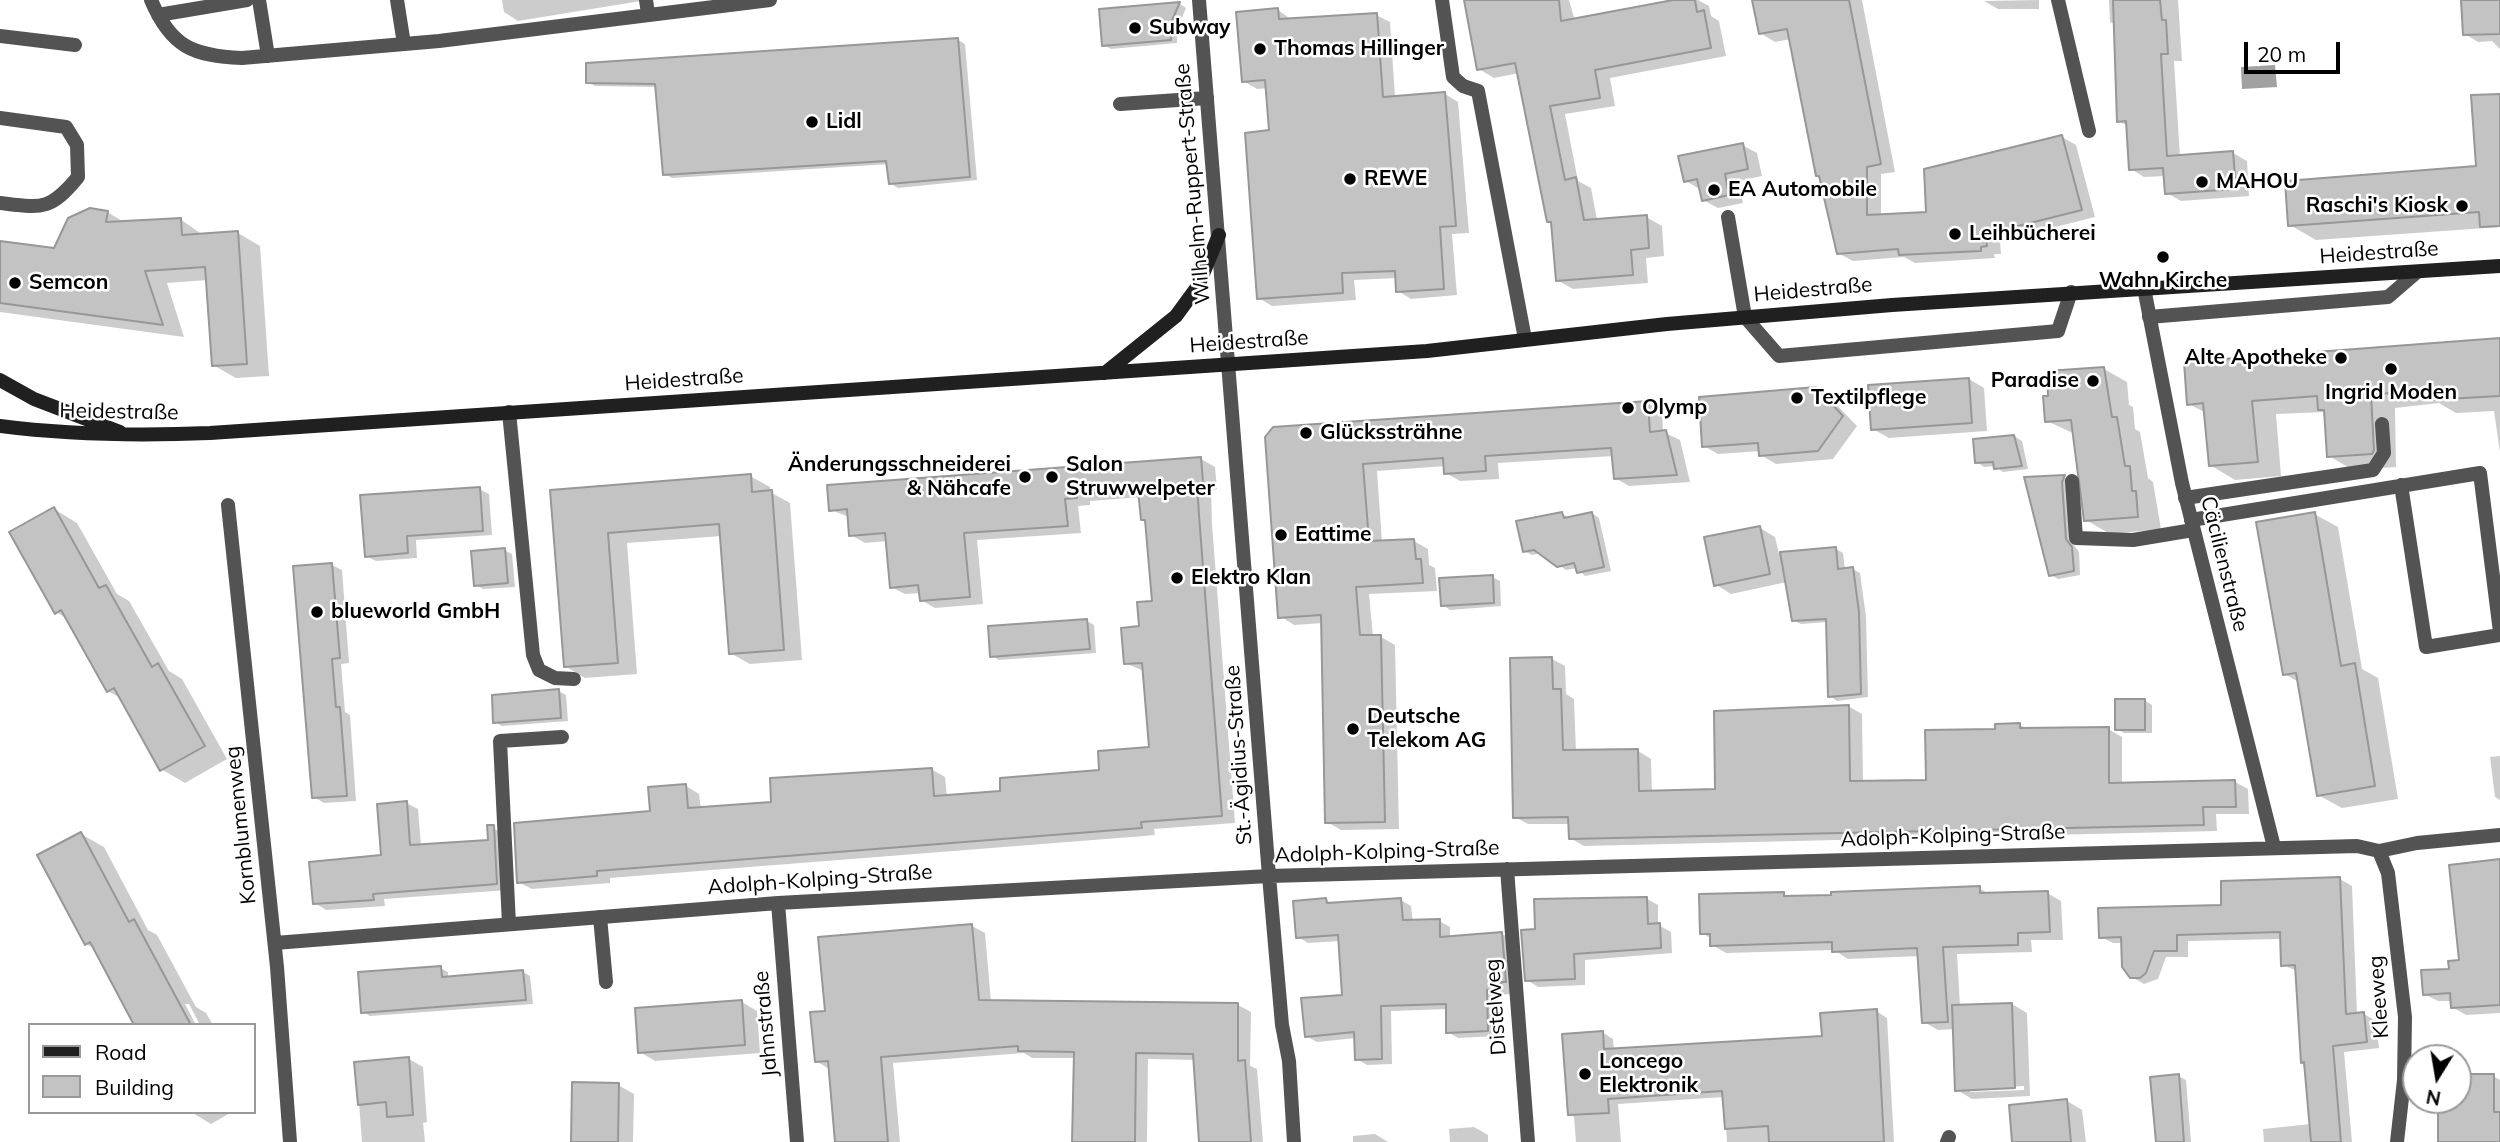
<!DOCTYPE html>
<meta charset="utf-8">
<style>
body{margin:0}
#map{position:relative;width:2500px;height:1142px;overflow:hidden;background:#fff;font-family:Mulish,sans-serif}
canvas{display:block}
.legend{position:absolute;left:28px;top:1023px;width:228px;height:91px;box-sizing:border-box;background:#fff;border:2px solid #999;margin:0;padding:9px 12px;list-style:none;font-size:21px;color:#000}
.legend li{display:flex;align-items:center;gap:14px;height:35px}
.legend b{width:35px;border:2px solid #999}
.north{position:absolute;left:2402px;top:1044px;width:70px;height:70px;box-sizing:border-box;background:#fff;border:2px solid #999;border-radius:50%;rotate:191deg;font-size:19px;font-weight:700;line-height:28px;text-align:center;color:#000}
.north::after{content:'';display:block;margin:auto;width:24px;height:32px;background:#000;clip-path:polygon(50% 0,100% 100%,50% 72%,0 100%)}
.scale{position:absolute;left:2244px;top:42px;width:96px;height:32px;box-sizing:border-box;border:4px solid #000;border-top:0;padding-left:9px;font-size:21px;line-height:24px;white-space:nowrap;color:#000;-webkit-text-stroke:5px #fff;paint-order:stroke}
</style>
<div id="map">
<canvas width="2500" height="1142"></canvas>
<ul class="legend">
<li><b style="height:9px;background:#202020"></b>Road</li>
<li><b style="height:19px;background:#c3c3c3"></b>Building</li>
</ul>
<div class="north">N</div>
<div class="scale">20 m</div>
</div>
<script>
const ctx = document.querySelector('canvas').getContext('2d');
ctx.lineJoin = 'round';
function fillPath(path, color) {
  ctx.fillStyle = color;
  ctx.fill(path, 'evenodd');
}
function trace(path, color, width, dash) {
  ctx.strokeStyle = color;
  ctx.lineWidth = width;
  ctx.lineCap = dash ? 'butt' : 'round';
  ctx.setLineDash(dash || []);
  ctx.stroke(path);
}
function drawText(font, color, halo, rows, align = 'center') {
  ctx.font = font + ' Mulish,sans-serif';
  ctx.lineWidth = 5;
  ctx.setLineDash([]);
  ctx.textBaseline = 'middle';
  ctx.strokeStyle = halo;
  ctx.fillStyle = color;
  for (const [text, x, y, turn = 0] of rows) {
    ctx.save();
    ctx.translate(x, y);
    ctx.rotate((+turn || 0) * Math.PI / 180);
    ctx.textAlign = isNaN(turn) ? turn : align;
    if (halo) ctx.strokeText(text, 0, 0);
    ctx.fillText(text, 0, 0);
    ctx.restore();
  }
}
fillPath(new Path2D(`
 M2275,65L2277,87L2242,89L2241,67Z`), '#a1a1a1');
fillPath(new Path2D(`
 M502,0H647L518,21L504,12Z
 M1466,0H1569L1575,21L1681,0H1698L1709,6L1711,16L1719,21L1726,56L1610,78L1615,106L1565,114L1578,181L1591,188L1597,220L1646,217L1662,226L1664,256L1646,258L1648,283L1573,289L1557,280L1553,224L1549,221L1519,73L1494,78L1479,69Z
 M1754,0H1862L1895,172L1881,174V216L1928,214L2062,137L2076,145L2095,217L2000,241L2001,254H1994L1995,258L1915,263L1904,257L1853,261L1838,253L1822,178L1817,175L1791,39L1775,42L1760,33Z
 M2039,0V9H1998L1984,1Z
 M2109,0H2178L2182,61H2174L2180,157L2233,153L2247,161L2249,196L2181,201L2167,193L2166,176L2144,177L2131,169L2128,126L2118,121L2116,25L2110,22Z
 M2460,0H2500V49L2492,41L2478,42L2465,34Z
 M1180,4L1186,8L1177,30V43L1111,49L1104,45L1101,10Z
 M1278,10L1292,20L1376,15L1390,22L1395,97L1445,94L1458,102L1469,233L1452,234L1457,295L1411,299L1398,291L1397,278L1354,280L1356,300L1272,306L1259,298L1271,132L1268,88L1257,89L1243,81Z
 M958,40L965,44L977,180L898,188L890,183L889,164L672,178L665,174L657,87L595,86L588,82Z
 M2500,95V227L2316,240L2290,225L2478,167Z
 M1742,145L1757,153L1762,176L1738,181L1743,203L1718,208L1703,200L1701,190L1686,181Z
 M107,212L126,223L180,219L203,235L238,233L260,246L269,376L236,378L213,365L208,280L167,283L184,337L0,312V243L55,250Z
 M2500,340V452L2494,411L2456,413L2439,403L2395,408L2396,467L2353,470L2329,456L2325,412L2276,414L2281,476L2235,480L2210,465L2206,413L2189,404Z
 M2104,369L2127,382L2129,405L2133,407L2135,429L2140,432L2148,478L2153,482L2161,529L2110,534L2086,520L2075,434L2047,421Z
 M1969,379L1984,388L1987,431L1889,438L1873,429Z
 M1815,389L1830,398L1857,426L1833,459L1776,464L1761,455V451L1718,454L1704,446Z
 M1648,403L1662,411L1663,432L1680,440L1690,482L1629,486L1615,478L1614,456L1498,463L1499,479L1460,481L1446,473V466L1377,471L1382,542L1414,541L1428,549L1429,565L1435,568L1437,591L1369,594L1373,637H1381L1395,645L1399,829L1341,830L1327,822L1323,623L1294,625L1280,616L1267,438Z
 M2014,436L2022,441L2028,469L2003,472L1995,466L1984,467L1977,462Z
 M1201,459L1215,467L1217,489L1211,490L1212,524L1235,823L1154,829L1155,835L1144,836L610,878V883L532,889L518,882L652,813L686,786L699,794L701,809L773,803L931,769L945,777L947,797L1002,793L1101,772L1150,748L1144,671L1125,663L1153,602L1147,521L1143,519L1141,497L1090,501V505L1078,506L1081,533L977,540L983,604L935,608L921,600V593L905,594L891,587L887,541L865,543L851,535L849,517L831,510Z
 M750,476L770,487V492L790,503L802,660L750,664L730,653L722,536L627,543L637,674L585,678L565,666L552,492Z
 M2064,477L2071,481L2073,544L2079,552L2080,575L2058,579L2051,575L2026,479Z
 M479,489L489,494L492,535L416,540L417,558L376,561L366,556Z
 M54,509L77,523L117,594L129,601L169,671L182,679L227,759L185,783L161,769L122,699L108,691L68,619L56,612Z
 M1592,513L1599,518L1611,571L1585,576L1577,568L1566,570L1541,553L1532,555L1524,551L1562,514L1570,518Z
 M2314,514L2338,527L2362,669L2378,678L2398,799L2342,808L2318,795L2299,682L2284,674Z
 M1760,528L1775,537L1779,554L1836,549L1843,553L1845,570L1853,569L1860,573L1866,617L1868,697L1837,701L1830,696L1827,622L1801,624L1793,620L1787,582L1731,594L1715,584Z
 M504,550L512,554L515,587L483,589L476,585Z
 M332,565L342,570L349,663L341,664L345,712L350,715L356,801L324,803L314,797Z
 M1492,577L1500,581L1501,606L1450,610L1443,605Z
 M1087,621L1094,625L1096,653L999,660L992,656Z
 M1552,659L1565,666L1566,694L1574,699L1576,752L1638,751L1651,759L1652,793L1717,791L1848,706L1862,714L1863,783L1927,781L2020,725L2028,730L2108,729L2122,737V784L2235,782L2248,789L2249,814H2216L2217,831L1584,846L1570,838V824H1528L1515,817Z
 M558,691L566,695L568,721L502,726L495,722Z
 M2144,700L2152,705V733H2124L2117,729Z
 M2500,756V800L2495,797L2490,757Z
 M406,803L418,809L421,846L490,841L488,827L505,833L508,890L384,899L385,906L326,910L315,903L383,857Z
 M81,834L104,847L148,930L157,935L196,1007L206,1013L213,1025H200L189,1004H185L196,1025H139L96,949L86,944Z
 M2340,879L2352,886L2357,1014H2364L2376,1021L2379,1048L2344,1052L2352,1142H2264L2263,1129L2311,1124L2303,1062L2297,971L2283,965L2282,939L2188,941V957H2166L2158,979L2144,984L2132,977L2123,943H2113L2101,937Z
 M1979,888L1991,895L2047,893L2061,901L2063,940H2031L2032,952L1957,954L1960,1006L2012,1004L2027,1013L2030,1096L1972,1099L1957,1090L1955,1029L1938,1030L1924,1022L1919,956L1848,959L1834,950L1726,953L1712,945V939L1702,933L1783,894L1790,898ZM2024,1086V1090L1970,1092V1089Z
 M1647,899L1658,905V925L1671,932L1672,953L1585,960V985L1538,987L1527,980L1537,931Z
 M1326,900L1334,905L1401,900L1411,906L1413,922L1439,921L1450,927V938L1502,934L1512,939L1511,994L1497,995L1498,1036L1458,1038L1448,1032V1009L1391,1011L1392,1064L1367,1065L1357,1059L1356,1038L1317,1042L1306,1036L1344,996L1340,941L1308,943L1298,937Z
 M972,926L985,933L991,1002L1238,1005L1251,1012L1250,1066L1257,1069L1263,1142H1201L1195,1060L1148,1059L1147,1142H1074L1075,1058H1032L1024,1053L893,1063L900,1142H837L829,1069L816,1061L827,1012Z
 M2500,954V1013L2466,1015L2452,1007V1001H2438L2424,994L2450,970Z
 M440,968L448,972V978L523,972L530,976L533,1004L370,1016L363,1012Z
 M742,1002L757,1011L760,1053L655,1061L640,1052Z
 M1876,1011L1887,1018L1894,1142H1727L1724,1097L1618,1104L1621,1142H1576L1574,1117L1569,1114L1602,1032L1613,1039L1614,1050L1823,1037Z
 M409,1059L423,1067L427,1122L423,1123L425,1142H362L356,1063Z
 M2178,1076L2186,1080L2191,1142H2158Z
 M2458,1076H2493L2500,1080V1142H2439V1100H2458Z
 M618,1085L634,1094L633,1142H572Z
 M2067,1101L2082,1110L2086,1142H2014Z
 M191,1112H232L211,1124Z
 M1474,1127L1488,1135V1142H1501H1450L1449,1129Z
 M1375,1134L1388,1142H1353V1136Z`), '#0003');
const building = new Path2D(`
 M1464,0H1559L1561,21L1673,0H1695L1697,12L1704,10L1711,48L1595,70L1600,98L1550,106L1565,180L1576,177L1584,220L1647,215L1649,248L1631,250L1633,275L1556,281L1551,222H1547L1515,63L1477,70Z
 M1752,0H1849L1881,164L1867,167V215L1926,212L1924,169L2062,135L2082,210L1986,234L1987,246L1981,247V251L1899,255L1898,249L1837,254L1819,176H1816L1787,29L1759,34Z
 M2113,0H2160L2162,20H2166L2168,54H2161L2167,156L2233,151L2236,189L2165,194L2163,168L2129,170L2126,121L2117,122Z
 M2461,0H2500V34L2463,35Z
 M1180,2L1170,25L1171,40L1102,46L1099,9Z
 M1278,8L1279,19L1377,13L1383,97L1445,92L1456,226L1440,227L1444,289L1396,292L1395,271L1342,273L1343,293L1257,299L1245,133L1269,130L1265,80L1242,82L1236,12Z
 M958,38L970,177L889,184L886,161L663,175L655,84L586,83V63Z
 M2500,94V226L2480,227L2479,212L2288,226L2285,181L2476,166L2471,95Z
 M1743,143L1748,169L1725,174L1729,195L1702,201L1697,179L1684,182L1678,156Z
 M90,208L108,211L106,222L181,218L182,235L238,231L247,364L212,366L205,267L145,271L163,325L0,303V241L54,248L68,218Z
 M2500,338V396L2429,400V389L2371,395L2374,450L2372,454L2327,457L2324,410H2318L2317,396L2252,401L2258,462L2209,466L2203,403L2187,405L2184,362Z
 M2104,367L2112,417H2117L2125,466H2130L2132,491H2136L2138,517L2084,521L2071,420L2045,422L2043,396H2048L2047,371Z
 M1969,378L1972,423L1871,430L1868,385Z
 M1816,387L1843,416L1818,451L1759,456L1758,443L1702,447L1699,397Z
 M1648,401L1650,432L1666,430L1677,475L1614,479L1611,448L1485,456L1486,471L1444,474L1443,458L1363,464L1369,541L1414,539L1416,559H1421L1423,583L1356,587L1360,635H1381L1385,822L1325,823L1321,615L1278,618L1265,437L1273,427Z
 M2014,435L2022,466L1994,469L1993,462L1975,463L1973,439Z
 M1201,457L1203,482L1197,483L1199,515L1222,816L1141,822L1142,828L1129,829L597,871V876L517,883L514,823L650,811L648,787L686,784L688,808L771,802L770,778L932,768L934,796L1000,791V778L1099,770L1098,751L1149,747L1142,663L1124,664L1121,628L1139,626L1137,602L1152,601L1145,520H1141L1138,490L1077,494V498L1065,499L1068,526L964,533L970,597L920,601L918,585L890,588L885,533L849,536L847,509L829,511L827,485Z
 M751,474L752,492L772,490L784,650L729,654L719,524L608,533L618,663L564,667L550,490Z
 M2065,475L2062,482L2066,539L2072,547L2074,571L2049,576L2024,477Z
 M480,487L483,531L407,536L408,553L365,557L360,495Z
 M54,507L99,588L106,585L152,667L158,663L205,746L160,771L114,688L107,692L61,610L55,614L9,532Z
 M1562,512L1564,518L1592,512L1604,567L1577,573L1574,563L1557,567L1534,550L1523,552L1516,521Z
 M2315,512L2341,666L2355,663L2375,786L2317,796L2296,673L2283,675L2256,522Z
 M1760,526L1770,574L1714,586L1704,537Z
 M1836,547L1838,569L1853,567L1859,612L1861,694L1828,697L1826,619L1792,621L1780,552Z
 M505,548L508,583L474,586L471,551Z
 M332,563L340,658L332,659L336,707H340L347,796L312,798L293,566Z
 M1493,575L1494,603L1441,606L1439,578Z
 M1087,619L1090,649L990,657L988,626Z
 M1552,657L1553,689H1561L1563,750L1638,749L1639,791L1715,789L1714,711L1849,705L1850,781L1926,780L1925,730L1995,729V724L2020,723V728L2109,727V783L2235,780L2236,807H2203L2204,825L1569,839L1568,817L1513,818L1510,658Z
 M559,689L561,718L493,723L492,695Z
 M2115,699H2145V730H2115Z
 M407,801L410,845L488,840L487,825H494L497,884L373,894L374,900L313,904L309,862L381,855L377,804Z
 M81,832L129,922L134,919L191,1025H134L90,942L85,945L37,855Z
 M2500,859V1005L2451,1008L2450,993L2423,995L2421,970L2449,969L2448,961L2459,960L2449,865Z
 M2340,877L2346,1014L2364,1012L2367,1042L2333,1046L2341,1142H2311L2304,1062L2301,1063L2295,965L2281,966L2280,932L2177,935V951H2154L2146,973L2140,978H2130L2122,967L2121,937L2099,938L2098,908L2221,905V881Z
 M1980,886V893L2048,891L2050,932L2018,933V945L1943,947L1948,1022L1922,1023L1917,948L1832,952V942L1710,946V934H1700L1699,894L1784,892V896L1831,895V892Z
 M1647,897L1648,924L1660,923L1661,948L1574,954L1575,979L1525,981L1521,930L1535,929L1534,899Z
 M1326,898L1327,903L1401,898L1403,920L1440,919V937L1502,932L1506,982H1501L1502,989L1487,990L1488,1031L1446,1033V1004L1381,1006L1382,1059L1355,1060L1354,1032L1305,1037L1301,998L1342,995L1338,935L1296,938L1293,901Z
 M972,924L979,1000L1238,1003V1061L1245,1060L1251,1142H1199L1193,1054L1136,1053L1135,1142H1072L1074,1052L1018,1051V1046L881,1057L888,1142H835L828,1061L815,1062L810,1012L825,1011L818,937Z
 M441,966L442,977L523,970L526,1000L361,1013L358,972Z
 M742,1000L745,1045L638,1053L635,1008Z
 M2012,1003L2015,1088L1955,1091L1952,1005Z
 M1877,1009L1884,1142H1769L1768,1126L1725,1129L1722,1091L1608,1099L1609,1113L1568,1115L1562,1034L1603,1031L1604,1049L1822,1036L1820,1013Z
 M409,1057L413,1115L387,1117L386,1102L358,1105L354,1062Z
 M2179,1074L2184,1142H2156L2150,1077Z
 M2458,1074H2494V1112H2500V1142H2438V1100H2458Z
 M572,1082L619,1083L618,1142H571Z
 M2067,1099L2071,1142H2012L2009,1105Z`);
fillPath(building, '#c3c3c3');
trace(building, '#979797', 2);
trace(new Path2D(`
 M151,0C171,47 193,56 242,58L439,41L770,0
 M259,0L268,56
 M397,0L404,44
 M646,0L648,14
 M1442,0L1453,77L1463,86L1478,91L1525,339
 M158,15L247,0
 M0,36L75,45
 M1120,104L1207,98
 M0,118L66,127L77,145L78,177C50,211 42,208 0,203
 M1728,217L1745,317L1779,356L2058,331L2071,292
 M2149,317L2388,297L2417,272
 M509,412L533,655L539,670L555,678L574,679
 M2072,481L2076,538L2133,540L2193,530
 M2401,485L2426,647L2500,635
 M2185,498L2373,470L2384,453L2382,424
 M2191,520L2480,473L2500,632
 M2379,851L2417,843L2500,835
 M600,917L606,982
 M509,924L500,741L562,737`), '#535353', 14);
trace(new Path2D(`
 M1199,0L1269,876L1282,1025L1289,1061L1294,1142
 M2058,0L2089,131
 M2144,288L2182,483L2274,847
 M228,505L277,967L290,1142
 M1507,869L1528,1142
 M778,903L797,1142
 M275,943L778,903L1269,876L2357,846L2379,851L2388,873L2405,1017L2404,1080L2397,1142
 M1947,1142L1949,1137`), '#535353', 14);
trace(new Path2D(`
 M1105,373L1176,316L1198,286L1219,235
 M0,380L34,399L120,432
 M0,426C70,435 139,436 210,433L1427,351L1667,324L1892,305L2500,266`), '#202020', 14);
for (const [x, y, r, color] of [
 [1135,28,7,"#000"],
 [1260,49,7,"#000"],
 [812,122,7,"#000"],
 [1350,179,7,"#000"],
 [2202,182,7,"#000"],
 [1714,190,7,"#000"],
 [2462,206,7,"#000"],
 [1955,234,7,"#000"],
 [2163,257,7,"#000"],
 [15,283,7,"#000"],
 [2341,358,7,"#000"],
 [2391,369,7,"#000"],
 [2093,381,7,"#000"],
 [1797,398,7,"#000"],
 [1628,408,7,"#000"],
 [1306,433,7,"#000"],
 [1025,477,7,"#000"],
 [1052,477,7,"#000"],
 [1281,535,7,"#000"],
 [1177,578,7,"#000"],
 [317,612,7,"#000"],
 [1353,729,7,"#000"],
 [1585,1074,7,"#000"]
]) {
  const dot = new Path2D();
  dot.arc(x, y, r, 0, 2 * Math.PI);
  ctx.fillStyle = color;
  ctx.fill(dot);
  trace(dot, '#fff', 2.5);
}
drawText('bold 21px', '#000', '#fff', [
 ["Subway",1149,28],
 ["Thomas Hillinger",1274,49],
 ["Lidl",826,122],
 ["REWE",1364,179],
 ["MAHOU",2216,182],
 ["EA Automobile",1728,190],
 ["Raschi's Kiosk",2448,206,"right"],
 ["Leihbücherei",1969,234],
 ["Wahn Kirche",2163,281,"center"],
 ["Semcon",29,283],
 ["Alte Apotheke",2327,358,"right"],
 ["Paradise",2079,381,"right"],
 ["Ingrid Moden",2391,393,"center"],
 ["Textilpflege",1811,398],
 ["Olymp",1642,408],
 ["Glückssträhne",1320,433],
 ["Änderungsschneiderei",1011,465,"right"],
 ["& Nähcafe",1011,489,"right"],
 ["Salon",1066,465],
 ["Struwwelpeter",1066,489],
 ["Eattime",1295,535],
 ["Elektro Klan",1191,578],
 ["blueworld GmbH",331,612],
 ["Deutsche",1367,717],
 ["Telekom AG",1367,741],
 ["Loncego",1599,1062],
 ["Elektronik",1599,1086]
], 'left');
drawText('21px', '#000', '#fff', [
 ["Wilhelm-Ruppert-Straße",1193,184,-95],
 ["Heidestraße",2379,253,-4],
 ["Heidestraße",1813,290,-5],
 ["Heidestraße",1249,342,-4],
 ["Heidestraße",684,380,-4],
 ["Heidestraße",119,412,1],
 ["Cäcilienstraße",2224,564,76],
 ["St.-Ägidius-Straße",1239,755,-94],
 ["Kornblumenweg",241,825,-96],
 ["Adolph-Kolping-Straße",1953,836,-2],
 ["Adolph-Kolping-Straße",1387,852,-2],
 ["Adolph-Kolping-Straße",820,880,-4],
 ["Kleeweg",2379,997,-94],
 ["Distelweg",1496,1007,-94],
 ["Jahnstraße",766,1024,-95]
]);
</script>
